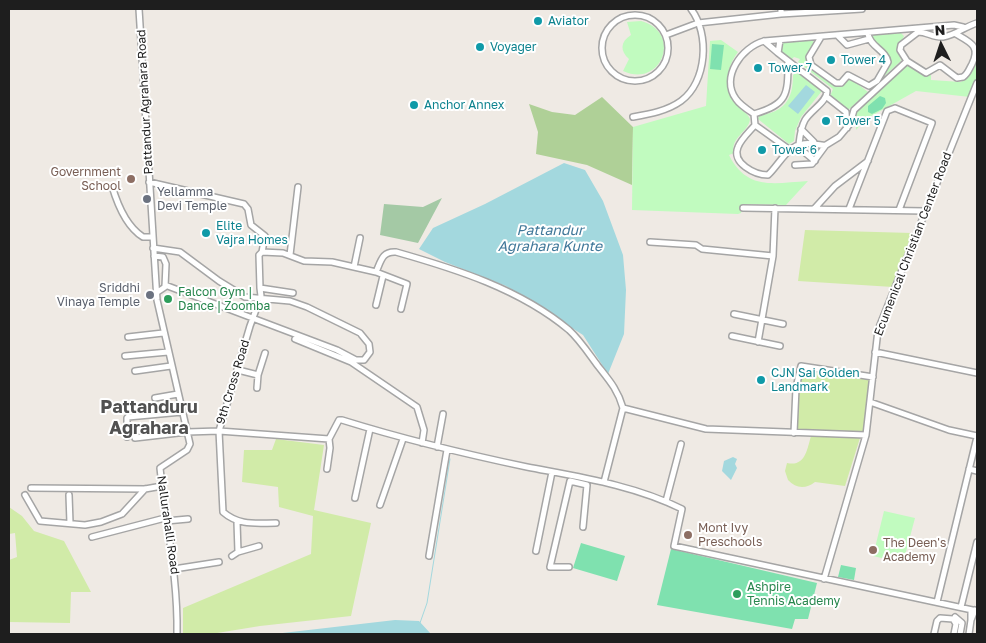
<!DOCTYPE html>
<style>
body{margin:0}
#map{position:relative;width:986px;height:643px;overflow:hidden;background:#efeae4;font-family:"Golos Text",sans-serif}
canvas{display:block}
.frame{position:absolute;inset:0;border:10px solid #1e1e1e;pointer-events:none}
.north{position:absolute;left:916px;top:20px;width:50px;height:50px;-webkit-text-stroke:4px #fff;paint-order:stroke;rotate:356deg;font-size:14px;font-weight:700;line-height:20px;text-align:center;color:#1e1e1e}
.north::after{content:'';display:block;margin:auto;width:18px;height:22px;background:#1e1e1e;clip-path:polygon(50% 0,100% 100%,50% 72%,0 100%)}
</style>
<div id="map">
<canvas width="986" height="643"></canvas>
<div class="frame"></div>
<div class="north">N</div>
</div>
<script>
const ctx = document.querySelector('canvas').getContext('2d');
ctx.lineJoin = 'round';
function fillPath(path, color) {
  ctx.fillStyle = color;
  ctx.fill(path, 'evenodd');
}
function trace(path, color, width, dash) {
  ctx.strokeStyle = color;
  ctx.lineWidth = width;
  ctx.lineCap = dash ? 'butt' : 'round';
  ctx.setLineDash(dash || []);
  ctx.stroke(path);
}
function drawText(font, color, halo, rows, align = 'center') {
  ctx.font = font + ' "Golos Text",sans-serif';
  ctx.lineWidth = 4;
  ctx.setLineDash([]);
  ctx.textBaseline = 'middle';
  ctx.strokeStyle = halo;
  ctx.fillStyle = color;
  for (const [text, x, y, turn = 0] of rows) {
    ctx.save();
    ctx.translate(x, y);
    ctx.rotate((+turn || 0) * Math.PI / 180);
    ctx.textAlign = isNaN(turn) ? turn : align;
    if (halo) ctx.strokeText(text, 0, 0);
    ctx.fillText(text, 0, 0);
    ctx.restore();
  }
}
fillPath(new Path2D(`
 M805,230L912,233L893,287L798,281Z
 M802,369L870,379L864,433L797,430L798,389Z
 M811,436L860,438L845,486L815,482C806,489 796,489 788,480L785,471L787,463C805,467 807,450 811,436Z
 M276,439L324,445L314,510L371,523L351,616L260,626L211,634H183V608L311,554L313,516L279,507L278,487L242,482L244,450H272Z
 M9,507L22,516L34,531L64,541L91,592H71L70,623L9,622V560L17,557L15,533L9,534Z`), '#d1eba8');
fillPath(new Path2D(`
 M602,97L633,127L632,185L587,165L536,154L538,132L529,104L552,112L575,115Z`), '#afd097');
fillPath(new Path2D(`
 M442,198L418,243L380,235L384,204L423,207Z`), '#a4c9a5');
fillPath(new Path2D(`
 M641,21C683,32 662,89 623,71L629,59C620,51 620,42 631,35L627,22Z
 M901,33L904,36L898,49L901,61L881,79C895,58 893,56 873,42V34Z
 M721,40L738,52C727,66 722,90 736,104C740,110 747,112 750,119C749,132 730,137 734,153L729,155C747,191 774,183 808,181L786,205L743,204L741,213L738,214L632,210L633,127L706,106L710,41Z
 M812,40L815,43L806,55L807,64L835,85L843,84L850,78L868,92L848,110L830,96L833,89L798,62L800,59L794,57L790,61L781,53L783,42Z
 M977,60V77L970,97L916,91L866,119L856,130V112L903,67L907,65L924,76L931,75V80L961,82L974,69Z
 M798,71L822,91L801,117L795,131L794,141L789,144L758,119L759,116C784,111 793,101 793,75Z
 M884,511L915,518L903,563L873,556Z`), '#c1fbbf');
fillPath(new Path2D(`
 M712,44L724,45L721,70L710,69Z
 M880,96L885,98L886,103L882,109L872,114L868,112V106Z
 M581,543L625,556L617,581L573,568Z
 M671,549L817,583L808,619H795L792,629L657,605Z
 M841,565L856,568L854,580L838,577Z`), '#7fe1af');
fillPath(new Path2D(`
 M806,85L815,92L798,114L788,106Z
 M564,163L585,170L603,201L623,255L626,290L624,334L608,374L583,335L506,286L445,262L419,249L433,228L485,204Z
 M733,457L737,459L735,464L737,468L731,480L722,471L724,461Z
 M395,620L419,621L431,634H274Z`), '#a3d8de');
trace(new Path2D(`
 M420,623L427,603L450,459`), '#a3d8de', 1);
const minor = new Path2D(`
 M139,9L157,300L190,444L187,450L160,468C166,524 178,578 177,634
 M781,9V14L862,9
 M602 48a33 33 0 1 1 66 0a33 33 0 1 1-66 0Z
 M956,34C970,42 981,46 972,64C969,69 968,74 963,77L957,78L940,65L926,73L907,61L900,50L901,45L918,32C927,32 934,38 943,37C956,35 964,27 977,23
 M666,35L698,23L781,14
 M838,36L847,45L869,39
 M821,37L809,57L811,65L836,83H841L848,75L869,86L877,81L888,62C886,50 870,47 868,34
 M780,40L778,53L827,91C827,102 811,110 805,120C801,127 800,135 799,144
 M764,41L778,53
 M907,61L854,110L850,124L839,137L826,145C818,146 811,142 803,144C788,145 778,166 768,175C755,175 731,163 738,147C741,139 750,131 755,125L754,114C748,110 740,105 736,99C720,77 742,47 764,41L954,25L963,27
 M827,97L846,112L847,128
 M754,114C787,104 788,96 788,62
 M633,117C650,114 667,111 681,101C707,82 710,34 691,9
 M755,125L790,150
 M801,129L814,142
 M797,146L815,161
 M795,165L812,164L826,145
 M149,182L244,204L248,209L251,225L265,236L262,252L259,255L260,288L293,293
 M112,186C117,203 127,227 143,237H153
 M743,208L925,211
 M814,209L835,186L868,161
 M849,209L887,111L895,108L932,123L899,210
 M650,242L696,245L702,249L773,256L775,208
 M153,248L180,252L219,281L245,297L290,301L307,307L360,333L369,344L370,352L364,360H356L337,350L165,285
 M262,252L283,253L304,261L332,262L376,272C381,261 382,251 396,252C456,269 520,289 569,330C580,340 589,354 598,366C609,380 618,390 623,408L604,482
 M290,255L298,187
 M154,256L163,257L166,264L165,287L156,293
 M354,267L360,238
 M376,272L407,284L401,309
 M260,288L261,296L250,326L219,431L223,512C239,526 256,523 276,523
 M376,305L383,276
 M734,314L783,324
 M732,336L780,346
 M128,337L163,333
 M295,339L351,362L417,407L424,430L422,443
 M758,342L773,256
 M875,352L977,373
 M125,356L168,352
 M238,370L258,375L265,353
 M135,371L171,366
 M257,388L258,375
 M155,398L178,394
 M870,402L949,430L977,436
 M623,408L706,429L866,435
 M794,433L796,388L801,366L873,377
 M127,437V418L128,417L182,412
 M135,438L187,432L219,431L329,439L339,420H342C403,439 465,454 527,467C579,477 634,485 682,509L674,546L977,611
 M437,447L443,414
 M327,469L330,448L329,439
 M969,469L977,471
 M31,488L145,489L162,486
 M25,495L40,521L85,525L101,522L122,514L145,489
 M69,495L70,523
 M355,498L370,429
 M666,501L681,444
 M380,505L403,439
 M166,521L188,519
 M92,537L165,518
 M536,551L552,472
 M238,552L259,546
 M232,556L238,552L237,522
 M429,556L447,450
 M569,567H550L570,481L587,485L583,527
 M174,569L219,562
 M824,579L866,435L878,330L977,83
 M937,602L977,437
 M961,607L977,542
 M971,610V620L975,610
 M955,617L962,623L960,634
 M934,634L937,621L940,618L953,619L956,624L954,634
 M969,634L971,620`);
trace(minor, '#a5a5a5', 8);
trace(minor, '#fff', 5);
for (const [x, y, r, color] of [
 [538,21,5,"#0f9aa8"],
 [480,47,5,"#0f9aa8"],
 [831,60,5,"#0f9aa8"],
 [758,68,5,"#0f9aa8"],
 [414,105,5,"#0f9aa8"],
 [826,121,5,"#0f9aa8"],
 [762,150,5,"#0f9aa8"],
 [131,179,5,"#8d6e63"],
 [147,199,5,"#6b7280"],
 [206,233,5,"#0f9aa8"],
 [150,295,5,"#6b7280"],
 [168,299,5,"#2e9e5b"],
 [761,380,5,"#0f9aa8"],
 [688,535,5,"#8d6e63"],
 [873,550,5,"#8d6e63"],
 [737,594,5,"#2e9e5b"]
]) {
  const dot = new Path2D();
  dot.arc(x, y, r, 0, 2 * Math.PI);
  ctx.fillStyle = color;
  ctx.fill(dot);
  trace(dot, '#fff', 2);
}
drawText('12px', '#0d838f', '#fff', [
 ["Aviator",548,21],
 ["Voyager",490,47],
 ["Tower 4",841,60],
 ["Tower 7",768,68],
 ["Anchor Annex",424,105],
 ["Tower 5",836,121],
 ["Tower 6",772,150],
 ["Elite",216,226],
 ["Vajra Homes",216,240],
 ["CJN Sai Golden",771,373],
 ["Landmark",771,387]
], 'left');
drawText('12px', '#1e1e1e', '#fff', [
 ["Pattandur Agrahara Road",145,102,-93],
 ["Ecumenical Christian Center Road",913,244,-69],
 ["9th Cross Road",233,382,-73],
 ["Nallurahalli Road",168,525,82]
]);
drawText('12px', '#785e54', '#fff', [
 ["Government",121,172,"right"],
 ["School",121,186,"right"],
 ["Mont Ivy",698,528],
 ["Preschools",698,542],
 ["The Deen's",883,543],
 ["Academy",883,557]
], 'left');
drawText('12px', '#5b616d', '#fff', [
 ["Yellamma",157,192],
 ["Devi Temple",157,206],
 ["Sriddhi",140,288,"right"],
 ["Vinaya Temple",140,302,"right"]
], 'left');
drawText('12px', '#27864d', '#fff', [
 ["Falcon Gym |",178,292],
 ["Dance | Zoomba",178,306],
 ["Ashpire",747,587],
 ["Tennis Academy",747,601]
], 'left');
drawText('italic 14px', '#3f7799', '#fff', [
 ["Pattandur",550,231],
 ["Agrahara Kunte",550,247]
]);
drawText('bold 18px', '#515151', '#fff', [
 ["Pattanduru",149,407],
 ["Agrahara",149,428]
]);
</script>
